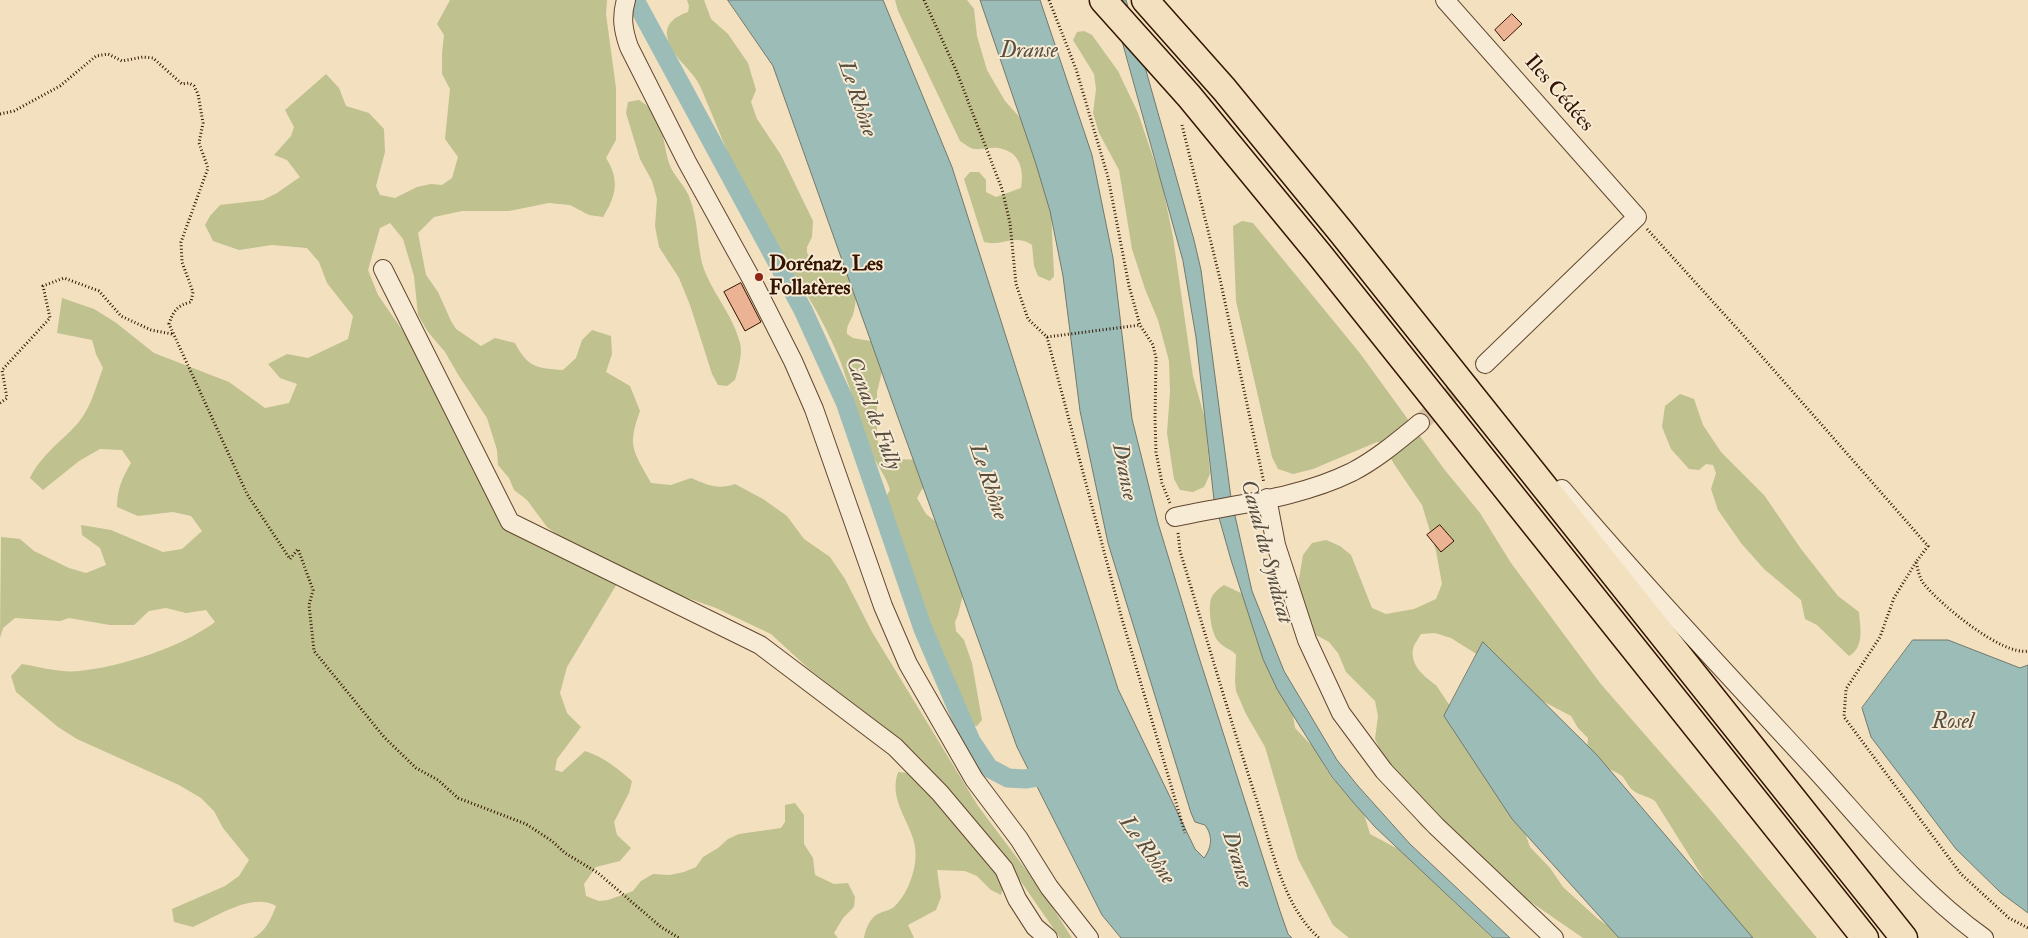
<!DOCTYPE html>
<meta charset="utf-8">
<style>
body{margin:0}
canvas{display:block;background:#f2e0bf}
</style>
<canvas width="2028" height="938"></canvas>
<script>
const ctx = document.querySelector('canvas').getContext('2d');
ctx.lineJoin = 'round';
function fillPath(path, color) {
  ctx.fillStyle = color;
  ctx.fill(path, 'evenodd');
}
function trace(path, color, width, dash) {
  ctx.strokeStyle = color;
  ctx.lineWidth = width;
  ctx.lineCap = dash ? 'butt' : 'round';
  ctx.setLineDash(dash || []);
  ctx.stroke(path);
}
function drawText(font, color, halo, rows, align = 'center') {
  ctx.font = font + ' "IM FELL Double Pica",serif';
  ctx.lineWidth = 4;
  ctx.setLineDash([]);
  ctx.textBaseline = 'middle';
  ctx.strokeStyle = halo;
  ctx.fillStyle = color;
  for (const [text, x, y, turn = 0] of rows) {
    ctx.save();
    ctx.translate(x, y);
    ctx.rotate((+turn || 0) * Math.PI / 180);
    ctx.textAlign = isNaN(turn) ? turn : align;
    if (halo) ctx.strokeText(text, 0, 0);
    ctx.fillText(text, 0, 0);
    ctx.restore();
  }
}
fillPath(new Path2D(`
 M450,0H607L606,14L616,88V140L606,158C620,180 616,196 603,217L589,215L570,205L549,203L509,211H462L434,217L418,233L426,275L438,292L451,321L456,329L481,346L495,338L515,343C528,368 537,368 563,370L576,358L582,340L592,330L611,336L612,354L606,372L630,386L640,411C627,447 633,450 651,483L671,485L691,478C708,485 717,490 735,484L763,499L787,516L804,539L830,557L845,579L872,632L978,806L1042,891L1072,938H1060L1006,860L910,749L886,728L809,669L771,634L716,608L682,596L576,548L547,527L527,500L514,490L509,478L498,465L497,450L487,418L459,376L445,352L428,332L418,315L414,276L403,239L390,223L380,228L368,270L378,295L414,347L477,447L530,540L618,582L567,667L560,693L567,713L581,727L557,759L555,770L562,772L585,751C604,757 617,768 632,781L629,793L614,822L617,835L631,848L620,861L596,867L584,884L586,896L599,901L608,900L633,891L641,881L653,874L670,875L684,872L696,867L703,857L718,848L728,839L739,834L781,828L785,822V805L795,803L804,815V844L813,858L815,875L834,884L848,883L855,897L854,907L843,918L834,933L838,938H253C266,931 271,919 276,906C252,892 216,917 193,927L174,922L172,909L225,886L239,876L249,860L223,828L214,811L201,798L179,785L77,739L58,727L16,692L11,676L22,664C40,667 61,673 79,671C120,667 182,647 215,622L206,610L186,613L166,608L149,611L134,625H110L69,618L60,621L15,618L3,628L0,638L1,537L20,539L34,551L69,568L86,573L106,565L100,548L82,535L81,525L111,530L163,552L182,549L202,531L191,516L173,512L138,516L117,507C117,490 122,478 131,463L122,450L100,449L79,461L43,490L30,478C41,455 61,442 78,423C91,408 96,386 103,368L96,354L92,340L57,333L62,298L94,309L115,322L154,353L229,382L265,408L289,403L297,384L280,378L268,364L287,354L308,358L348,339L353,316L327,283L319,262L307,248L272,245L239,250L213,241L205,225L210,216L220,205L263,200L277,193L300,177L287,160L274,155L291,136L294,127L285,110L326,74L339,88L346,106L369,113L384,129L385,152L376,186L380,195L395,198L417,187L431,184L442,185L452,178L458,157L445,139L450,89L442,74V53L444,35L437,24Z
 M687,0H704L711,19L728,34L748,63L756,90L751,102L757,119L781,155L813,221L812,237L807,247V253L812,259L853,271C857,286 857,300 853,315C850,322 846,326 847,334L853,338L876,342L884,363L877,392V436L879,448L891,459L926,460L931,474L917,498L926,514L953,535L968,574L958,615L955,622L956,631L964,640L972,663L982,720L977,726L969,725L961,716L929,626L894,534L884,518V500L890,490C886,475 875,463 870,449C860,420 851,391 841,363C819,305 781,257 752,204C732,166 717,125 700,86C692,68 669,56 667,35C666,22 677,16 688,12L689,6Z
 M895,0H967L974,9L977,36L987,70L1005,101L1033,132L1050,188L1054,276L1050,281L1038,276L1034,266L1032,245C1015,233 1002,247 984,242L964,179L970,172H979L986,180V192L996,197L1021,188C1024,172 1021,153 1002,149C993,146 983,150 974,149C969,148 965,144 960,141L898,11Z
 M1084,31L1092,35L1118,71L1138,113L1162,184L1173,237L1193,376L1205,419L1210,474L1204,487L1193,492L1180,490L1174,479L1167,433L1170,392L1169,361L1158,320L1145,289L1132,249L1119,170L1099,133L1093,113L1096,89L1094,74L1073,40L1077,32Z
 M639,100C665,115 661,137 669,163C673,176 686,186 690,199C698,220 697,242 702,263C710,291 733,314 740,343C743,354 738,369 735,380L727,386L718,385L712,374L690,305L679,278L659,247L655,226L657,199L652,181L640,159L626,113L628,102Z
 M1242,221L1253,223L1359,352L1444,469L1480,513L1511,563L1600,683L1708,807L1817,938H1749L1724,911L1655,801C1648,796 1641,796 1634,791C1628,787 1627,781 1622,776C1613,769 1597,765 1586,761L1588,738L1578,728L1571,716L1531,695L1505,672L1451,638L1435,633L1421,634C1419,638 1414,644 1413,649C1410,665 1424,677 1436,685L1514,802L1530,847L1550,868L1563,887L1598,919L1626,938H1583L1525,898L1497,873L1438,840L1421,826L1407,808L1375,739L1378,716L1375,701L1346,672L1338,653L1329,642L1318,636L1295,631L1292,620L1303,555L1312,543L1326,540L1340,546L1351,555L1372,608L1386,614L1414,609L1436,599L1442,584L1436,551L1422,505L1394,464L1383,443L1377,442L1313,469L1293,474L1278,469L1272,457L1236,301L1233,226Z
 M1680,394L1694,399L1703,425L1721,452L1764,495L1801,549L1838,596L1859,612C1860,627 1865,647 1849,656L1817,625L1805,619L1801,600L1764,569L1741,543L1718,510L1711,489L1716,473L1713,465L1706,464L1699,470L1689,469L1671,449L1662,427L1665,406Z
 M1224,585L1243,594L1249,606L1255,636L1292,709L1295,728L1314,748L1331,777L1364,814L1370,834L1400,850L1492,938H1349L1333,925L1298,859L1265,747L1246,714L1236,691L1235,681L1236,655C1232,649 1223,648 1218,641C1211,633 1208,609 1211,599C1213,593 1219,588 1224,585Z
 M898,772L908,773L921,784L1005,878L1001,895L991,890L977,876L965,871L937,870L941,897L936,910L908,925L914,938H864C865,930 870,919 876,915C882,911 889,911 894,907C905,897 913,878 915,863C921,828 886,807 898,772Z`), '#bfc18f');
const water = new Path2D(`
 M728,0H883L952,167L1118,689L1195,849L1204,858C1212,847 1213,836 1205,825L1195,822L1191,813L1108,543L1080,411L1063,276L1050,211L1035,161L980,0H1040L1092,155L1113,258L1132,419L1158,523L1197,651L1280,911L1288,934L1292,938H1121L1102,915L1017,747L896,412L773,66Z
 M1111,0H1126L1194,240L1201,270L1231,498L1252,591L1284,671L1337,760L1358,786L1410,844L1510,938H1493L1375,827L1353,802L1332,777L1301,728L1277,689L1263,659L1231,560L1214,500L1196,337L1183,261Z
 M1913,640H1948L2020,668L2028,665V913L2001,893L1956,849L1871,737L1862,708Z
 M1483,642L1597,755L1753,938H1619L1512,819L1444,716Z`);
fillPath(water, '#9cbcb7');
trace(water, '#72796e', 1);
trace(new Path2D(`
 M635,0L803,310L845,402L923,629L971,741L989,768L1008,778L1025,779L1057,774`), '#9cbcb7', 19);
const building = new Path2D(`
 M1512,14L1522,24L1504,41L1495,30Z
 M741,283L761,322L745,331L724,292Z
 M1440,525L1454,541L1441,552L1427,535Z`);
fillPath(building, '#ebb293');
trace(building, '#331400', 1);
trace(new Path2D(`
 M1420,423L1485,364`), '#d5c1a2', 18, [18, 9]);
const minor = new Path2D(`
 M626,0C621,17 623,30 629,47L687,162L752,280L793,361L814,409L883,606L908,664L974,779L1019,839L1049,887L1089,938
 M1445,0L1637,217L1485,364
 M383,269L510,522L760,645L895,747L940,793L1004,869L1017,899L1035,927L1048,938
 M1562,489C1643,584 1728,675 1813,767C1867,826 1918,891 1984,938
 M1267,498L1276,545L1307,640L1341,713L1384,771L1436,826L1554,938
 M1175,517C1234,504 1297,499 1352,472C1377,459 1398,441 1420,423`);
const highway = new Path2D(`
 M1103,0L1189,96L1319,254L1865,938
 M1145,0L1224,89L1342,233L1904,938`);
trace(minor, '#634730', 20);
trace(highway, '#331400', 29);
trace(new Path2D(`
 M924,0L956,70L1002,189L1010,223L1016,284L1028,319L1047,337L1122,619L1185,833
 M1049,0L1076,69L1108,177L1129,286L1140,325L1153,345L1156,358L1155,419L1156,452L1162,483L1170,503
 M0,114L14,111L60,86L96,56L108,54L122,61L143,57L153,58L182,84L189,83L194,86L198,94L203,123L199,143L208,168L181,242L182,262L193,292L191,302C178,305 173,311 169,324L247,494L290,559L298,549L313,590L309,605L314,651L384,737L416,768L438,780L458,798L526,824L552,841L565,853L598,873L661,927L679,938
 M1182,125L1220,279L1264,483
 M1647,229L1743,335L1928,546L1916,562C1918,569 1919,578 1924,584C1940,604 2002,656 2028,651
 M1047,337L1140,325
 M0,403L7,398L2,370L50,318L43,286L64,278L99,291L121,316L151,330L172,334
 M1178,533L1180,551C1205,633 1229,716 1256,798C1271,844 1282,905 1319,938
 M1916,562L1894,598L1880,637L1846,689L1844,717L1961,874L2009,918L2028,928`), '#331400', 3, [1, 2.5]);
trace(minor, '#f7ebd5', 18);
trace(highway, '#f2e0bf', 26);
for (const [x, y, r, color] of [
 [759,277,5,"#8f2418"]
]) {
  const dot = new Path2D();
  dot.arc(x, y, r, 0, 2 * Math.PI);
  ctx.fillStyle = color;
  ctx.fill(dot);
  trace(dot, '#f7ebd5', 2);
}
drawText('21px', '#331400', '#f7ebd5', [
 ["Iles Cédées",1558,94,49]
]);
drawText('bold 21px', '#331400', '#f7ebd5', [
 ["Dorénaz, Les",769,265],
 ["Follatères",769,289]
], 'left');
drawText('italic 22px', '#584f40', '#f7ebd5', [
 ["Dranse",1029,52],
 ["Le Rhône",856,99,71],
 ["Canal de Fully",872,414,69],
 ["Dranse",1123,472,79],
 ["Le Rhône",987,482,71],
 ["Canal du Syndicat",1265,552,75],
 ["Rosel",1953,723],
 ["Le Rhône",1146,851,54],
 ["Dranse",1236,860,73]
]);
</script>
